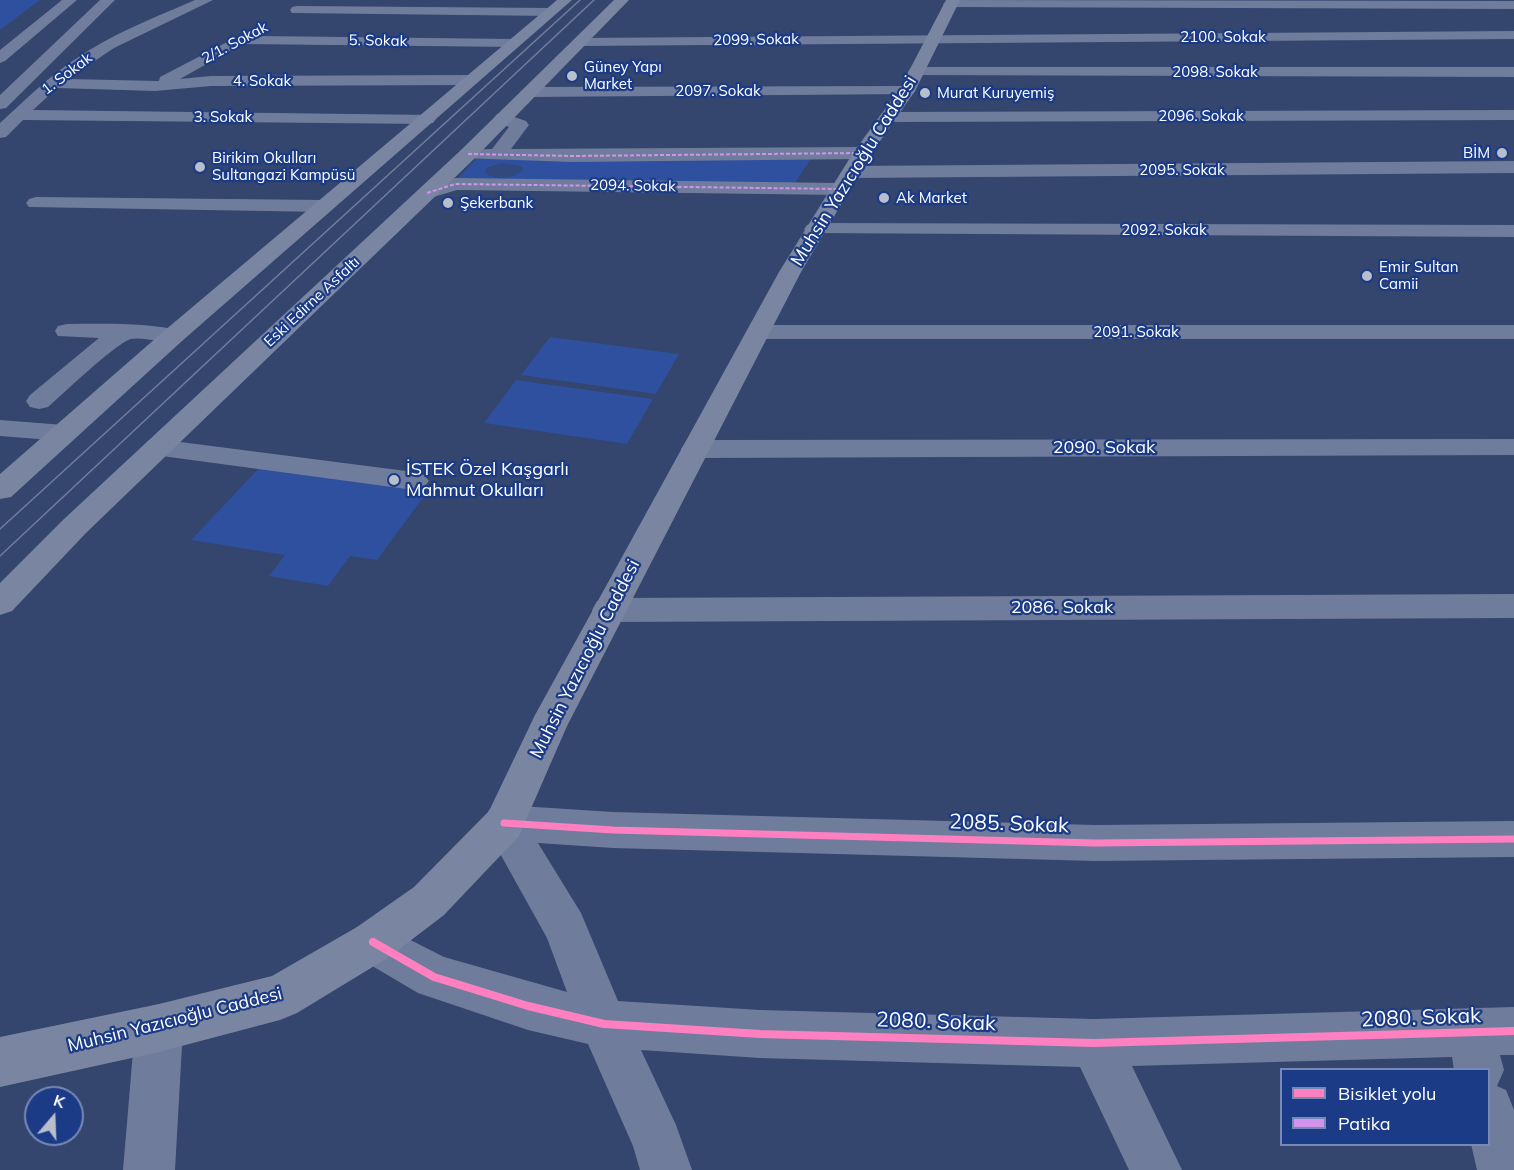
<!DOCTYPE html>
<meta charset="utf-8">
<style>
body{margin:0}
#map{position:relative;width:1514px;height:1170px;overflow:hidden;background:#34456e;font-family:Mulish,sans-serif}
canvas{display:block}
.legend{position:absolute;left:1280px;top:1068px;width:210px;height:78px;box-sizing:border-box;background:#1b3b87;border:2px solid #7689b7;margin:0;padding:8px 10px;list-style:none;font-size:18px;color:#fff}
.legend li{display:flex;align-items:center;gap:12px;height:30px}
.legend b{width:30px;border:2px solid #7689b7}
.north{position:absolute;left:24px;top:1086px;width:60px;height:60px;box-sizing:border-box;background:#1b3b87;border:2px solid #7689b7;border-radius:50%;rotate:19deg;font-size:16px;font-weight:700;line-height:24px;text-align:center;color:#fff}
.north::after{content:'';display:block;margin:auto;width:21px;height:27px;background:#b8becc;clip-path:polygon(50% 0,100% 100%,50% 72%,0 100%)}
</style>
<div id="map">
<canvas width="1514" height="1170"></canvas>
<ul class="legend">
<li><b style="height:8px;background:#ff80c0"></b>Bisiklet yolu</li>
<li><b style="height:8px;background:#d193ec"></b>Patika</li>
</ul>
<div class="north">K</div>
</div>
<script>
const ctx = document.querySelector('canvas').getContext('2d');
ctx.lineJoin = 'round';
function fillPath(path, color) {
  ctx.fillStyle = color;
  ctx.fill(path, 'evenodd');
}
function trace(path, color, width, dash) {
  ctx.strokeStyle = color;
  ctx.lineWidth = width;
  ctx.lineCap = dash ? 'butt' : 'round';
  ctx.setLineDash(dash || []);
  ctx.stroke(path);
}
function drawText(font, color, halo, rows, align = 'center') {
  ctx.font = font + ' Mulish,sans-serif';
  ctx.lineWidth = 4.5;
  ctx.setLineDash([]);
  ctx.textBaseline = 'middle';
  ctx.strokeStyle = halo;
  ctx.fillStyle = color;
  for (const [text, x, y, turn = 0] of rows) {
    ctx.save();
    ctx.translate(x, y);
    ctx.rotate((+turn || 0) * Math.PI / 180);
    ctx.textAlign = isNaN(turn) ? turn : align;
    if (halo) ctx.strokeText(text, 0, 0);
    ctx.fillText(text, 0, 0);
    ctx.restore();
  }
}
fillPath(new Path2D(`
 M0,0H40L0,30Z
 M476,159H811L794,184L456,180Z
 M550,337L679,354L656,394L521,375Z
 M516,380L653,399L627,444L484,423Z
 M261,466L428,491L377,560L350,556L328,586L269,576L285,555L191,540Z`), '#2f509e');
fillPath(new Path2D(`
 M502,163L522,166L523,170C513,179 496,181 485,173L486,168Z`), '#30497f');
fillPath(new Path2D(`
 M195,0H213L114,48L68,79L159,81L160,77L260,25L267,29L258,36L515,39L522,43L515,47L242,44L180,79L211,76L471,75L479,80L471,85L211,86L155,91L57,88L33,110L433,115L436,119L433,123L427,124L23,120L6,137L0,138V123C24,101 47,78 74,60C111,34 154,18 195,0Z
 M950,0L1514,1V9L945,7L943,4Z
 M297,6L551,8L558,12L551,16L292,13L290,10L292,7Z
 M1514,31V39L580,46L573,42L580,38Z
 M916,67H1514V77L910,75L908,72L910,69Z
 M907,86L915,91L913,94L528,97L520,92L528,87Z
 M1514,110V120L888,122L882,121L879,117L882,113L888,112Z
 M503,113L526,121L529,125L511,149L862,147L868,149L871,153L868,157L862,159L572,162L461,158L459,154L461,150L492,149L509,127L497,122L494,118L497,114Z
 M1514,161V173L851,178L844,176L842,172L844,168L851,166Z
 M455,178L840,183L847,185L850,189L847,193L840,195L457,190L427,199L420,197L417,193L420,189Z
 M36,197L324,200L331,202L334,206L331,210L324,212L29,207L26,203L29,199Z
 M814,223L1514,225V237L807,233L804,229L807,225Z
 M67,324C105,324 145,322 182,331L185,336L182,341C165,345 144,336 131,339C116,343 63,394 48,407L39,409L30,407L26,401L30,395L99,338L58,336L55,331L58,326Z
 M759,325H1514V339H759L750,337L747,332L750,327Z
 M0,420L64,425L74,427L78,433L74,439L64,441L0,436Z
 M157,439L414,472L424,475L429,481L424,487L414,490L147,454L143,448L147,442Z
 M1514,439V455L695,458L685,455L681,449L685,443L695,440Z
 M1514,594V618L609,622L597,619L592,610L597,601L609,598Z
 M504,805L613,812L1095,825L1514,821V857L1095,861L613,848L538,843L581,913L618,1001L760,1010L1094,1019L1514,1007V1055H1500L1504,1070L1497,1086L1506,1090L1514,1110V1170H1477L1471,1144H1488V1070H1454L1452,1057L1132,1066L1182,1170H1129L1080,1067L760,1058L641,1050L676,1125L692,1170H640L633,1146L588,1044L528,1030L418,993L357,957L350,942L357,927L373,921L444,957L567,992L547,938L483,823L489,810Z
 M159,1004L176,1011L183,1028L175,1170H123L135,1028L142,1011Z`), '#707c9c');
fillPath(new Path2D(`
 M557,0H572L182,341L11,497L0,499V474L164,331Z
 M614,0H629L475,158L86,533L12,611L0,615V583L64,519L461,150Z
 M946,0H960L915,91L871,154L801,272L567,726L519,836L444,915L389,957L297,1013L280,1020L159,1052L0,1087V1037L159,1004L272,976L357,927L414,887L489,811L535,715L779,272L853,153L899,90Z`), '#7a86a1');
fillPath(new Path2D(`
 M62,0H77L5,61L0,63V50Z
 M100,0H115L6,108L0,109V95Z`), '#707d9c');
trace(new Path2D(`
 M0,529L580,0
 M0,556L594,0`), '#707d9c', 1.5);
trace(new Path2D(`
 M468,154L572,156L862,153
 M427,193L455,184L840,189`), '#d193ec', 2, [4, 2]);
trace(new Path2D(`
 M504,823L613,830L1095,843L1514,839`), '#ff80c0', 7);
trace(new Path2D(`
 M373,942L434,977L528,1006L604,1024L760,1034L1094,1043L1514,1031`), '#ff80c0', 8);
for (const [x, y, r, color] of [
 [572,76,6,"#b8becc"],
 [925,93,6,"#b8becc"],
 [1502,153,6,"#b8becc"],
 [200,167,6,"#b8becc"],
 [884,198,6,"#b8becc"],
 [448,203,6,"#b8becc"],
 [1367,276,6,"#b8becc"],
 [394,480,6,"#b8becc"]
]) {
  const dot = new Path2D();
  dot.arc(x, y, r, 0, 2 * Math.PI);
  ctx.fillStyle = color;
  ctx.fill(dot);
  trace(dot, '#1b3b87', 2);
}
drawText('15px', '#fff', '#1b3b87', [
 ["2100. Sokak",1223,37],
 ["2099. Sokak",756,40,-1],
 ["5. Sokak",378,41,1],
 ["2/1. Sokak",235,43,-28],
 ["2098. Sokak",1215,72],
 ["1. Sokak",67,74,-37],
 ["4. Sokak",262,81],
 ["2097. Sokak",718,91],
 ["2096. Sokak",1201,116],
 ["3. Sokak",223,117],
 ["2095. Sokak",1182,170],
 ["2094. Sokak",633,186,1],
 ["2092. Sokak",1164,230],
 ["Eski Edirne Asfaltı",312,302,-43],
 ["2091. Sokak",1136,332]
]);
drawText('15px', '#fff', '#1b3b87', [
 ["Güney Yapı",584,67],
 ["Market",584,84],
 ["Murat Kuruyemiş",937,93],
 ["BİM",1490,153,"right"],
 ["Birikim Okulları",212,158],
 ["Sultangazi Kampüsü",212,175],
 ["Ak Market",896,198],
 ["Şekerbank",460,203],
 ["Emir Sultan",1379,267],
 ["Camii",1379,284]
], 'left');
drawText('18px', '#fff', '#1b3b87', [
 ["Muhsin Yazıcıoğlu Caddesi",854,171,-58],
 ["2090. Sokak",1104,448],
 ["2086. Sokak",1062,608],
 ["Muhsin Yazıcıoğlu Caddesi",585,659,-63],
 ["Muhsin Yazıcıoğlu Caddesi",175,1020,-14]
]);
drawText('18px', '#fff', '#1b3b87', [
 ["İSTEK Özel Kaşgarlı",406,470],
 ["Mahmut Okulları",406,491]
], 'left');
drawText('21px', '#fff', '#1b3b87', [
 ["2085. Sokak",1009,824,2],
 ["2080. Sokak",1421,1018,-2],
 ["2080. Sokak",936,1022,2]
]);
</script>
